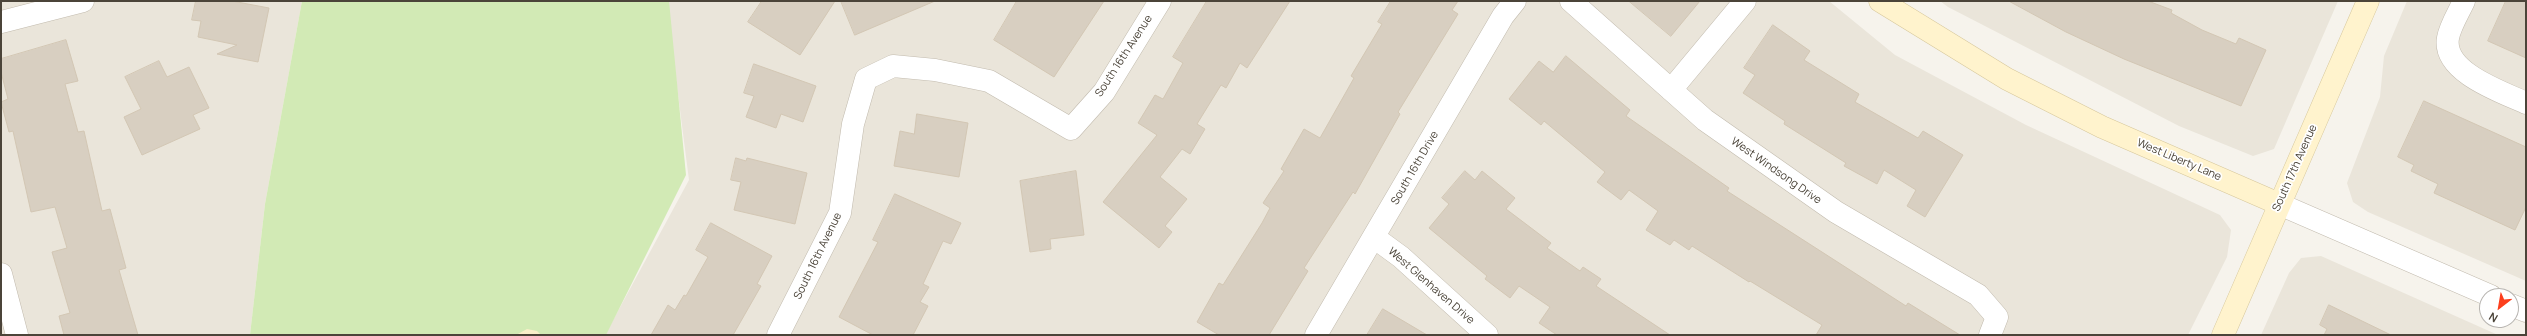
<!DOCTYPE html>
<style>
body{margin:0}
#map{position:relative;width:2527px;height:336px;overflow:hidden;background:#f6f3ec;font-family:Manrope,sans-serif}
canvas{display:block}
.frame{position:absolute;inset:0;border:2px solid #4b4439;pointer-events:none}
.north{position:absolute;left:2479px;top:288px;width:40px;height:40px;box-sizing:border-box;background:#fff;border:1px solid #b7b4b0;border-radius:50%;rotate:211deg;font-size:11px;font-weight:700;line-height:16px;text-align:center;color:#4b4439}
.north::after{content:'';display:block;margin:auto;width:14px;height:18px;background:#fc3f1d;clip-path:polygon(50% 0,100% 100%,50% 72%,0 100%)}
</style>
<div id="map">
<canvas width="2527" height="336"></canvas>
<div class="frame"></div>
<div class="north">N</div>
</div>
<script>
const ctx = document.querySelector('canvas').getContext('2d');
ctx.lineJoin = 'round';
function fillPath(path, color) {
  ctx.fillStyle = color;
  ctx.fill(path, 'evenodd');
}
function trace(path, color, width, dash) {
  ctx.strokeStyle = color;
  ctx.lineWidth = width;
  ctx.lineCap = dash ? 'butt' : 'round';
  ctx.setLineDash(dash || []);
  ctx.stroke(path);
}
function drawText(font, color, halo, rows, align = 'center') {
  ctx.font = font + ' Manrope,sans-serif';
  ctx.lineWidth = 3.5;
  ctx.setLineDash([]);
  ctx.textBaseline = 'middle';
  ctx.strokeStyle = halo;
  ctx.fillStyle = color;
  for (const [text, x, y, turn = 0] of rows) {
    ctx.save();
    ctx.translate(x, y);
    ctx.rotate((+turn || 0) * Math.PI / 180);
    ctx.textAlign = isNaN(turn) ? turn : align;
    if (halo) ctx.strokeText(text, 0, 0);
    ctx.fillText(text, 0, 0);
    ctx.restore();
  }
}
fillPath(new Path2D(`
 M1,1H302L265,204L250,335H1Z
 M666,1H1829L1895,55L2026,125L2220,215L2231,230L2227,257L2188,335H605L689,180Z
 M1940,1H2338L2274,149L2253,156L2179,126L1948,7Z
 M2407,1H2526V281L2368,212L2353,202L2347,183L2380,97L2384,56Z
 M2321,256L2498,335H2261L2289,273L2301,258Z`), '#eae5da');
fillPath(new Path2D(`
 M302,1H669L686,175L606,335H250L265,204Z`), '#d2eab5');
fillPath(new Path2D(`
 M527,329L537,331L541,335H516Z`), '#f9efc9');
const building = new Path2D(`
 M196,1H232L269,8L258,62L217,54L237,45L198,37L201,21L192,20Z
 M762,1H835L800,55L748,22Z
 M841,1H935L855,35Z
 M1017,1H1104L1054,77L994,40Z
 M1207,1H1290L1247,68L1240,63L1226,88L1221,85L1197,124L1205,129L1190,154L1182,149L1160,177L1187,199L1165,226L1172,232L1159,248L1103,202L1157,135L1138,123L1155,95L1163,99L1183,63L1173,57Z
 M1391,1H1458L1452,10L1458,14L1398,112L1400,114L1355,194L1353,192L1304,268L1308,271L1269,335H1219L1197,322L1219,283L1223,285L1262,223L1270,208L1263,203L1284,171L1281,169L1304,129L1320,138L1354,78L1351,76L1382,24L1378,22Z
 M1629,1H1700L1671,36Z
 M2009,1H2148L2172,10L2171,13L2202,30L2236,44L2239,38L2266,50L2241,106L2124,59L2066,32Z
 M2506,1H2526V58L2488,41Z
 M1773,25L1810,51L1804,60L1859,94L1855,102L1918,138L1923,131L1963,155L1925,217L1907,206L1916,190L1884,170L1877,184L1844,166L1846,163L1784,124L1785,121L1743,93L1755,75L1744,68Z
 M66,40L78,81L65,84L78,132L84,131L102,211L110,209L126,268L119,270L138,335H64L59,316L70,313L52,252L67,248L55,207L31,212L13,131L9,132L1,102L8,99L1,72V59Z
 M1566,56L1630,110L1626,116L1729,188L1727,191L1906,306L1908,303L1960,335H1816L1822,325L1750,281L1749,282L1692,246L1689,250L1674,240L1670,245L1646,230L1658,211L1629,190L1621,200L1597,182L1605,172L1544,121L1541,125L1509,99L1539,61L1553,72Z
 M159,61L167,77L189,67L209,108L193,115L200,129L142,155L124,117L141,109L125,77Z
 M754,64L816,86L803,122L781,114L776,128L746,117L754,96L744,93Z
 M2424,101L2526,147V207L2515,230L2434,193L2438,184L2411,171L2414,165L2398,157Z
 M917,114L968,123L959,177L894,166L900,131L914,134Z
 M736,158L746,161L747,158L807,173L795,224L734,210L741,182L731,180Z
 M1076,171L1084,235L1050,239L1051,249L1030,252L1020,181Z
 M1465,171L1475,180L1482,171L1515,198L1506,209L1551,243L1547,248L1580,271L1583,267L1601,279L1596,286L1670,335H1557L1539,323L1550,307L1519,286L1510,298L1485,279L1487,276L1429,228L1449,204L1442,198Z
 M895,194L961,223L951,244L943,241L923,284L929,287L920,302L928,306L913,335H873L839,317L878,242L873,240Z
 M711,223L772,256L757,284L761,286L733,335H651L668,305L675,310L684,295L686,296L708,257L696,250Z
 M2329,305L2391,335H2324L2327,329L2320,325Z
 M1383,309L1427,335H1367Z`);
fillPath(building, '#d8cfc1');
trace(building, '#d3c7b4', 1);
const street = new Path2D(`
 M1571,1L1705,120L1836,212L1978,295L1997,317L1990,335
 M2464,1C2459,12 2450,26 2448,38C2442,72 2502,92 2526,103
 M1,22L83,1
 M1671,90L1745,1
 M2279,204L2491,296
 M1375,238L1401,257L1487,335
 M1,274L17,335
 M2511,305L2526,311
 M778,335L840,213L853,124L866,79L893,66L935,70L989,81L1071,129L1104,92L1160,1
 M1316,335L1503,16L1515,1`);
const secondary = new Path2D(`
 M1880,1L2007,79L2102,127L2279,204
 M2223,335L2368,1`);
trace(street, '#c2bbae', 23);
trace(secondary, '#d6c79b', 23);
trace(street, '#fff', 22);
trace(secondary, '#fff3cd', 22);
drawText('11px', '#4b4439', '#fff', [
 ["South 16th Avenue",1124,56,-57],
 ["West Liberty Lane",2179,160,23],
 ["South 16th Drive",1415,168,-60],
 ["South 17th Avenue",2295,168,-66],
 ["West Windsong Drive",1776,171,35],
 ["South 16th Avenue",818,256,-64],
 ["West Glenhaven Drive",1431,286,41]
]);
</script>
